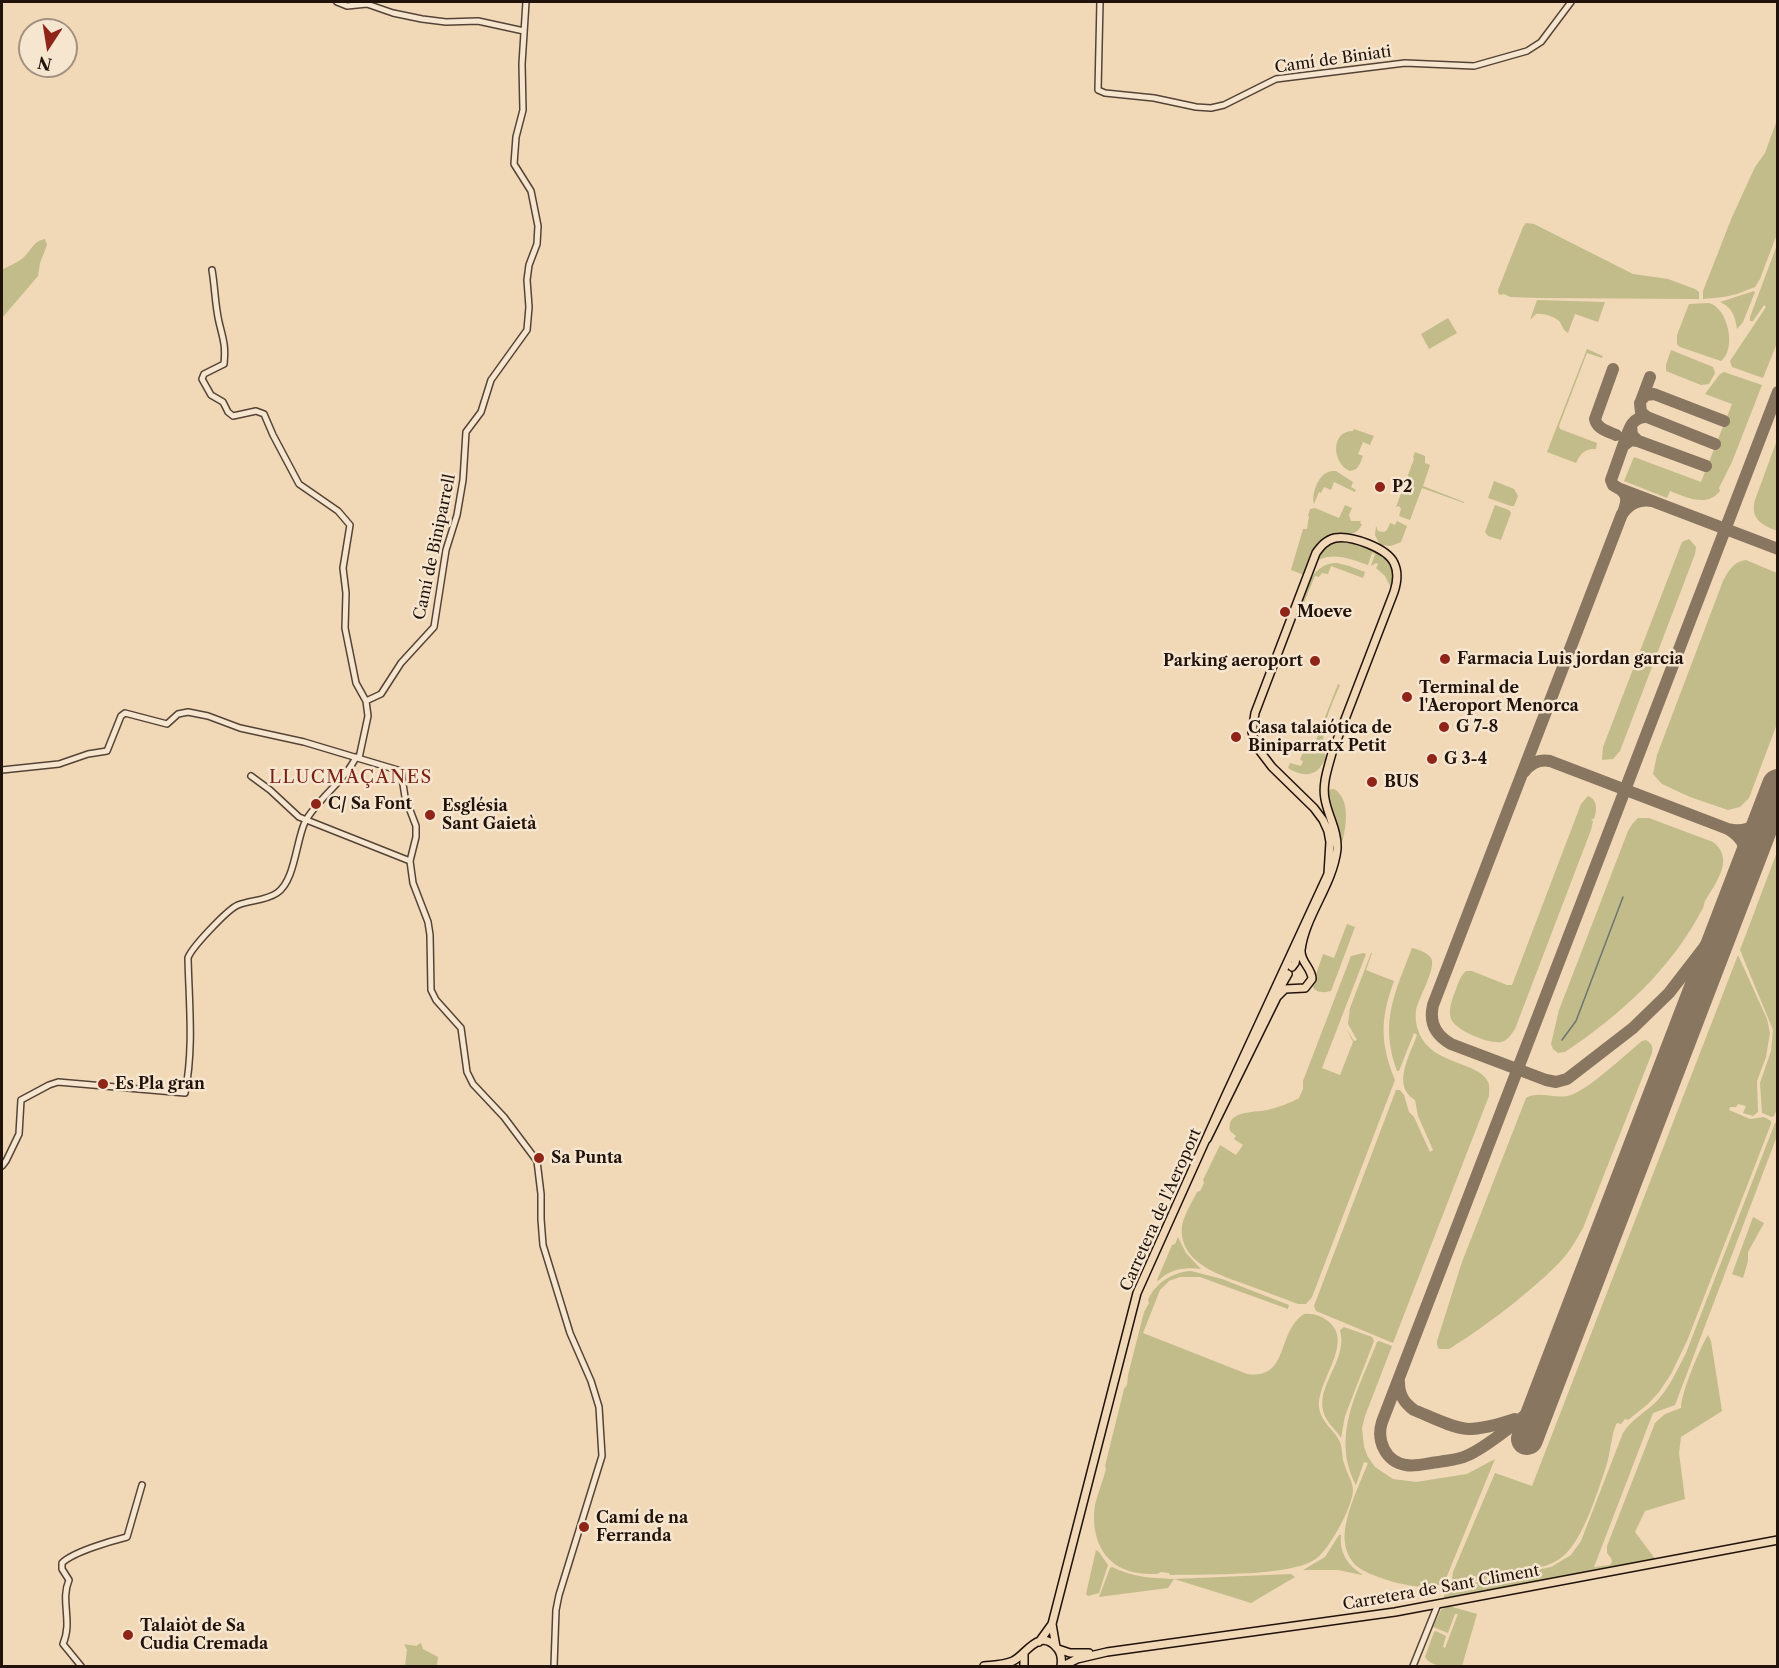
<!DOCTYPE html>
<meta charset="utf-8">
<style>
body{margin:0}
#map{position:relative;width:1779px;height:1668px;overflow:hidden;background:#f1d8b7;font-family:"Libre Caslon Text",serif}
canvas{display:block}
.frame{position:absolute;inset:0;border:3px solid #21130b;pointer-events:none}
.north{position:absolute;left:18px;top:18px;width:60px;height:60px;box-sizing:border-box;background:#f6e6d0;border:2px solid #a19281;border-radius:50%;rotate:192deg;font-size:16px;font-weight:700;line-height:24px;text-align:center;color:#21130b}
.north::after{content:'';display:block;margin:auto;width:21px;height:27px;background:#8f2418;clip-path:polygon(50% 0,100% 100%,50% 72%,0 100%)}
</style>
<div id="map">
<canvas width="1779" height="1668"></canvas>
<div class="frame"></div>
<div class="north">N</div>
</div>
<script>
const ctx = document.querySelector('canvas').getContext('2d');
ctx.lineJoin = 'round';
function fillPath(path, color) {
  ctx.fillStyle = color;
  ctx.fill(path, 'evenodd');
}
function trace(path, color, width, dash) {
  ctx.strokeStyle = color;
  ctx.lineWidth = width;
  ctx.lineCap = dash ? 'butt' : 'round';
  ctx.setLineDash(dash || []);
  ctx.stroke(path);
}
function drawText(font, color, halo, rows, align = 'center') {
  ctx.font = font + ' "Libre Caslon Text",serif';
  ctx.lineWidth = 5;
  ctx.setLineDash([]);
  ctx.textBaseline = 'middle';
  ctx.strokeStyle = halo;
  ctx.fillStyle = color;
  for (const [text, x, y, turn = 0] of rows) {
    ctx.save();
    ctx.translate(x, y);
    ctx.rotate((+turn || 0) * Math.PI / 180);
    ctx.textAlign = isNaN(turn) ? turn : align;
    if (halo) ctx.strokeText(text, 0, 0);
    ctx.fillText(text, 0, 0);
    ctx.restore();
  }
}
fillPath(new Path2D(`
 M1777,120V234L1760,279L1755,287L1737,294L1724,297L1703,299V291L1732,217L1755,167L1765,153Z
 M1526,223L1534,224L1633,274L1668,279L1695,289L1699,292V299L1539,298L1510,297L1504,294L1500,295L1498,293V290L1523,227Z
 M45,239L47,245L40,263L38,276L2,318V270C8,266 17,263 23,258C31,251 33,241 45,239Z
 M1777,245V343L1763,378L1732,367L1730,361L1766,307L1764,305L1753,321H1750V317Z
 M1754,291L1755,292L1743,322L1737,329C1735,316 1732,307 1720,302Z
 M1537,300L1605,302L1598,322L1575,314L1568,333C1562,329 1563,326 1559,321C1554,316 1542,313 1536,314L1530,320Z
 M1709,303C1728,308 1737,349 1721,361L1680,347L1677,344V335L1689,304Z
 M1448,318L1457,333L1429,349L1421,334Z
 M1587,349L1603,356L1602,358L1587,353L1559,426L1560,429L1597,443L1596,449C1585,448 1580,454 1576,463L1547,452Z
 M1671,350L1713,367L1715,373L1709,384L1701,385L1666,371V365Z
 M1724,372L1762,385L1732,462L1719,488L1720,491C1707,508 1686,497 1670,491L1667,498L1624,481L1634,457L1701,482L1732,404L1705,394L1720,374Z
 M1354,429L1374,436L1370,445L1363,442L1358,454L1363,456C1360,463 1359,470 1350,471C1332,464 1330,431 1353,431Z
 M1777,440L1778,531H1777C1762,525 1750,519 1755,500Z
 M1415,452L1425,456V463L1430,465L1423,486L1464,502V503L1422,488L1410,520L1399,516L1401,509L1399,506L1396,507L1414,459L1413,457Z
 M1336,471L1353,482L1351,487L1356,490L1355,492L1334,482L1331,490L1324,487L1321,493L1319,492L1314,504C1311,495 1318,477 1326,473C1330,471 1332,471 1336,471Z
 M1494,481L1514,489L1518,496L1514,506H1511L1488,498Z
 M1345,505L1352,508L1349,515L1351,521H1361L1360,523L1362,524C1354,544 1333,526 1318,544C1311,553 1308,565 1304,575L1291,570L1303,529H1307L1309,516H1308L1310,509L1315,508L1339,518Z
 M1495,505L1509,510L1511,513L1501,540L1488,536L1485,532Z
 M1397,521L1407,526L1401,542L1391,546L1380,545L1375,535L1376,526L1378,531L1384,532L1387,530L1390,523L1395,525Z
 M1689,539L1696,547L1695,554L1620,751L1613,759L1602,760L1603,747L1682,542Z
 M1337,542C1352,541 1383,550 1390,564C1394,572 1393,580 1391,588L1385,576L1376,568L1378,564L1376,563L1371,566L1375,554L1372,553L1368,565C1351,559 1335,552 1318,560C1318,551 1328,544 1337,542Z
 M1746,560L1777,573V724L1749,798L1740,807L1728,810L1690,797L1662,784L1653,774L1657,755L1723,581C1729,570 1733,562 1746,560Z
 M1337,563L1349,566L1365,572L1363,578L1331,566L1328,574L1322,573L1319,577L1315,576L1298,617L1297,614C1304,594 1310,563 1337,563Z
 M1338,684L1340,685C1334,699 1327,714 1324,730C1323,736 1323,742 1324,749C1324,752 1326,755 1326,758C1325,761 1322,764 1321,766C1313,778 1299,775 1288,768L1290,763L1301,766L1303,761L1300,760L1303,751L1307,752L1309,747L1313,748Z
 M1334,789C1353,800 1345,835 1339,853L1327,790Z
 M1588,796C1598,800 1597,810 1594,819H1591L1593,821L1591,830L1515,1029C1511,1034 1508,1041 1501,1042C1489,1044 1456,1031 1451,1019C1448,1011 1452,999 1455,992C1458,984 1460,976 1466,971H1472L1507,985H1512L1581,804Z
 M1638,818H1649L1713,842C1736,859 1714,885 1705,901C1704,903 1704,906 1703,908C1671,969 1622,1014 1565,1052L1558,1053L1553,1049L1551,1044L1559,1010L1628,831L1633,823Z
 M1777,852L1778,1107L1774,1116L1772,1117L1762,1113L1760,1083L1771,1051L1773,1030L1740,950Z
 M1347,924L1355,927L1331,991C1324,993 1316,993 1312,986L1323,954L1334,958Z
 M1412,948C1419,950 1427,952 1431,958C1437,967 1418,999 1416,1010C1415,1018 1416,1026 1419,1033C1433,1066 1479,1061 1488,1082C1490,1086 1489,1091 1489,1096L1393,1343L1316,1311L1314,1306L1396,1090H1400L1404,1095L1409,1112L1414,1117L1430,1152L1433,1150L1418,1116L1415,1100C1391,1086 1410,1055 1417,1035L1414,1033L1399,1071H1397C1379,1022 1395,993 1412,948Z
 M1363,953L1366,954L1322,1068L1340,1075L1353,1042L1347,1030L1354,1041L1357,1040L1348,1024L1350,1008L1371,953H1372L1366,970L1394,981C1380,1019 1380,1043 1395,1080L1312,1297L1306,1304H1298C1282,1298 1266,1292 1250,1286C1223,1276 1178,1264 1182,1226C1184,1215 1192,1202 1197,1192L1200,1191L1204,1183L1203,1180L1220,1145L1236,1155L1243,1145L1234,1139L1236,1136L1230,1131C1226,1110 1253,1113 1267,1110C1274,1109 1293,1102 1299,1098L1303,1089V1081L1351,956Z
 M1738,955L1767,1019L1770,1033L1766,1057L1757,1081L1758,1112L1753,1116L1743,1113L1746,1106L1738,1104L1736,1107H1730L1729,1110L1750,1119L1764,1117L1771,1121V1124L1687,1341L1671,1374L1659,1392L1648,1404L1628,1420L1625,1419L1621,1424L1617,1423C1612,1430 1610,1456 1606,1467C1597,1493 1581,1547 1558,1560C1543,1569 1525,1570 1509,1573C1491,1577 1472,1583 1454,1583L1452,1580L1453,1572L1495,1473L1532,1486Z
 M1646,1040C1652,1044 1653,1046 1652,1053L1583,1228C1576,1240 1569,1253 1559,1263C1528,1294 1486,1326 1449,1349H1439L1437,1345V1341L1462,1262L1526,1098C1538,1090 1556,1100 1571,1095C1589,1089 1625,1055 1642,1041Z
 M1777,1122V1136L1675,1405L1653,1413L1594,1567L1610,1565L1612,1562L1611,1558L1607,1553V1546L1655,1423L1665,1414L1681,1408C1681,1393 1700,1348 1708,1335L1711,1341L1722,1411L1681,1437L1679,1453L1685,1499L1645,1511L1635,1532L1656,1560L1448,1599L1444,1597V1595L1453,1587L1551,1567L1571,1555L1581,1541L1623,1433C1631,1420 1644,1413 1655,1403C1669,1389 1677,1370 1686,1353L1775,1123Z
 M1753,1217L1764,1223L1748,1252V1261L1743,1278L1732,1274Z
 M1178,1237L1186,1253L1201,1269C1184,1267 1170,1269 1158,1281L1157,1280L1172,1245L1175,1244Z
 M1191,1271L1222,1279L1289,1305L1288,1309L1200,1277H1180L1169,1281L1160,1290L1143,1333L1247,1374C1290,1380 1276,1332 1304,1314C1313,1313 1322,1316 1329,1322C1354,1343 1317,1381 1319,1407C1321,1423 1334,1429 1340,1442C1342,1447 1342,1454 1343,1460C1345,1467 1348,1474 1351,1481C1352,1484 1353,1487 1353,1490C1353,1506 1330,1548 1317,1558C1294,1577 1203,1574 1170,1575L1169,1573L1161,1572L1157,1574C1147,1574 1135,1574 1124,1569C1099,1559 1091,1530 1095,1505C1098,1492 1103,1481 1106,1469L1105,1466L1124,1389L1127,1385L1128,1375L1144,1312L1149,1303L1148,1300C1155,1283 1173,1272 1191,1271Z
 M1344,1327L1372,1337L1374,1341L1345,1416L1341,1438C1336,1430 1328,1424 1324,1414C1316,1390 1339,1368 1341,1345C1342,1340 1341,1335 1340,1330Z
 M1379,1341L1392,1346L1365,1416L1362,1428L1364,1447L1368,1457L1375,1467L1393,1479L1416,1482L1467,1474L1495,1459L1447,1576C1445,1580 1443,1584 1438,1585C1420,1592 1373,1578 1358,1567C1351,1562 1346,1552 1345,1543C1342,1519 1359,1486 1368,1463L1364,1462L1356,1485C1330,1436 1359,1389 1377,1342Z
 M1339,1535H1341C1339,1552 1348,1566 1362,1574V1575L1338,1570H1303L1325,1557Z
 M1096,1550L1099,1552L1108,1565L1099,1593L1088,1596L1086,1594Z
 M1112,1567C1133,1577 1150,1578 1173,1579L1291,1574L1295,1577L1251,1603L1174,1579L1168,1588L1099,1597L1110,1568Z
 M1449,1606L1477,1614L1462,1666C1449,1667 1432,1668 1425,1657L1434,1632L1436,1631L1446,1636L1443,1647L1445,1648L1458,1614H1455L1448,1633L1433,1627L1441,1610Z
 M421,1643L423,1649L438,1657L437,1666H405L407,1650L404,1644L416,1646Z`), '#c1bc8a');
trace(new Path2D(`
 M1562,1040L1576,1021L1623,897`), '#6b7672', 1.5);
trace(new Path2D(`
 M1613,369L1595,419C1597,429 1607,431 1616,435
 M1642,399L1646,395L1654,394L1724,421
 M1641,401L1650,377
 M1647,417L1715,444
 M1631,426L1632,435L1638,441L1706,466
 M1638,441L1631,440L1623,446C1628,434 1630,416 1647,417L1641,412L1640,403
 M1618,488L1613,485L1611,480L1623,446
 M1652,501C1639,499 1630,503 1622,514L1433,1005C1429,1022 1435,1035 1451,1044L1546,1080L1556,1082L1567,1079L1633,1028L1669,993L1703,949L1717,928L1739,885
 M1623,513C1627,502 1629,494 1618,488L1778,549
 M1524,772C1531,763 1539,759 1550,761L1728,829
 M1744,873C1749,854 1746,839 1728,829C1745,833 1759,826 1768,811
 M1399,1382C1399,1395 1404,1403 1414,1410C1429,1416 1452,1428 1468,1429C1483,1429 1500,1424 1515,1419
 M1543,1397C1534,1411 1482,1450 1466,1456C1458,1460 1448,1460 1439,1462C1428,1463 1416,1467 1406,1465C1386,1462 1376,1441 1382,1422L1778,392`), '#897661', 12);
trace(new Path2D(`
 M1527,1439L1778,785`), '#897661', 32);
const minor = new Path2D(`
 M337,2L347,6L367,4L393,13L422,19L446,22L478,21L524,31
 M1100,2L1098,90L1105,93L1154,98L1196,107L1211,108L1224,105L1276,79L1405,63L1474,66L1527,51L1541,42L1571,2
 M212,270C215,287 215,305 219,322C223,339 226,345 224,364L204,374L202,379L211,395L223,402L228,412L233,416L256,411L264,414L273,435L299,484L338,511L350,525L343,568L346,593L345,628L356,683L366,701L368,716L359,758
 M366,701L381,694L401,663L434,627L446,550L457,515L463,480L466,432L481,412L491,380L527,330L529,307L527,280L529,265L537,244L538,226L531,191L514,164L516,137L523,110L522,64L526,2
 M2,770L59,764L88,754L107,751L121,716L125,713L167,724L178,714L188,712L208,716L240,728L304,742L401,771L405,797L416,826V837L410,861L413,883L428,922L430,935L431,990L436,1000L461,1028L467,1072L473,1084L504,1117L537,1161L541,1194V1219L543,1245L570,1333L591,1381L599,1407L602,1456L559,1595L556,1610L554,1666
 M251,776L270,790L299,817L410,861
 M2,1166L6,1161L19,1134L21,1100L49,1085L58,1082L185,1093C194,1048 189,1003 188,958C191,948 228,909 238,905C250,900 265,901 277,893C295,881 296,841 305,822C317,799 345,781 356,757
 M81,1666L63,1644C73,1621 60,1601 69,1580L62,1569V1563C73,1552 111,1541 127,1537L142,1485
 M1413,1666L1438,1604`);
const major = new Path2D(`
 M1292,967L1295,963L1298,947
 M1277,993L1288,974
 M1052,1624L1056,1647
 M1039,1642L1052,1624L1137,1293L1225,1097L1328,874L1330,842L1328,831L1323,820L1314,808L1272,767L1256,746L1252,732L1255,713L1316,553C1321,546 1326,540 1335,538C1351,535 1387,548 1394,563C1399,573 1397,583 1394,592L1332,753C1328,768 1322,784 1325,799C1328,816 1338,831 1337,849C1333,885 1305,916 1301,950C1300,962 1312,968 1312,979L1305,988L1285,989L1277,997L1207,1139
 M1058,1649L1070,1653H1089
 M984,1666C993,1665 1004,1665 1013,1661C1026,1655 1039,1627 1057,1648C1062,1654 1062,1660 1061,1666
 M1024,1666V1653
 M1063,1666L1077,1659L1107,1652L1395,1612L1778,1540`);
trace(minor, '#554436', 8);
trace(major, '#21130b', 10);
trace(minor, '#f6e6d0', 5);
trace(major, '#f1d8b7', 7);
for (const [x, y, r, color] of [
 [1380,487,6,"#8f2418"],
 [1285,612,6,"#8f2418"],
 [1445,659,6,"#8f2418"],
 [1315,661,6,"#8f2418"],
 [1407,697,6,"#8f2418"],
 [1444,727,6,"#8f2418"],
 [1236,737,6,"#8f2418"],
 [1432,759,6,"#8f2418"],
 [1372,782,6,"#8f2418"],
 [316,804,6,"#8f2418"],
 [430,815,6,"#8f2418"],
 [103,1084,6,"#8f2418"],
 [539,1158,6,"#8f2418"],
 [584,1527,6,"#8f2418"],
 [128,1635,6,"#8f2418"]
]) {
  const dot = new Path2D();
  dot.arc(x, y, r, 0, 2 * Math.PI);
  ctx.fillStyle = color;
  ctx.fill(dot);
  trace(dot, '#f6e6d0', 2);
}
drawText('16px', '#21130b', '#f6e6d0', [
 ["Camí de Biniati",1333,60,-8],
 ["Camí de Biniparrell",435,547,-78],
 ["Carretera de l'Aeroport",1161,1210,-66],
 ["Carretera de Sant Climent",1441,1588,-10]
]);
drawText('bold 16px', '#21130b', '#f6e6d0', [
 ["P2",1392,487],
 ["Moeve",1297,612],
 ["Farmacia Luis jordan garcia",1457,659],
 ["Parking aeroport",1303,661,"right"],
 ["Terminal de",1419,688],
 ["l'Aeroport Menorca",1419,706],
 ["G 7-8",1456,727],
 ["Casa talaiótica de",1248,728],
 ["Biniparratx Petit",1248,746],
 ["G 3-4",1444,759],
 ["BUS",1384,782],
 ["C/ Sa Font",328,804],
 ["Església",442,806],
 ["Sant Gaietà",442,824],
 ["Es Pla gran",115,1084],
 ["Sa Punta",551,1158],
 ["Camí de na",596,1518],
 ["Ferranda",596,1536],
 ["Talaiòt de Sa",140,1626],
 ["Cudia Cremada",140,1644]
], 'left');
ctx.letterSpacing = '1.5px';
drawText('18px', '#7a1f14', '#f6e6d0', [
 ["LLUCMAÇANES",351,778]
]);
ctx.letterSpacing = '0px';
</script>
